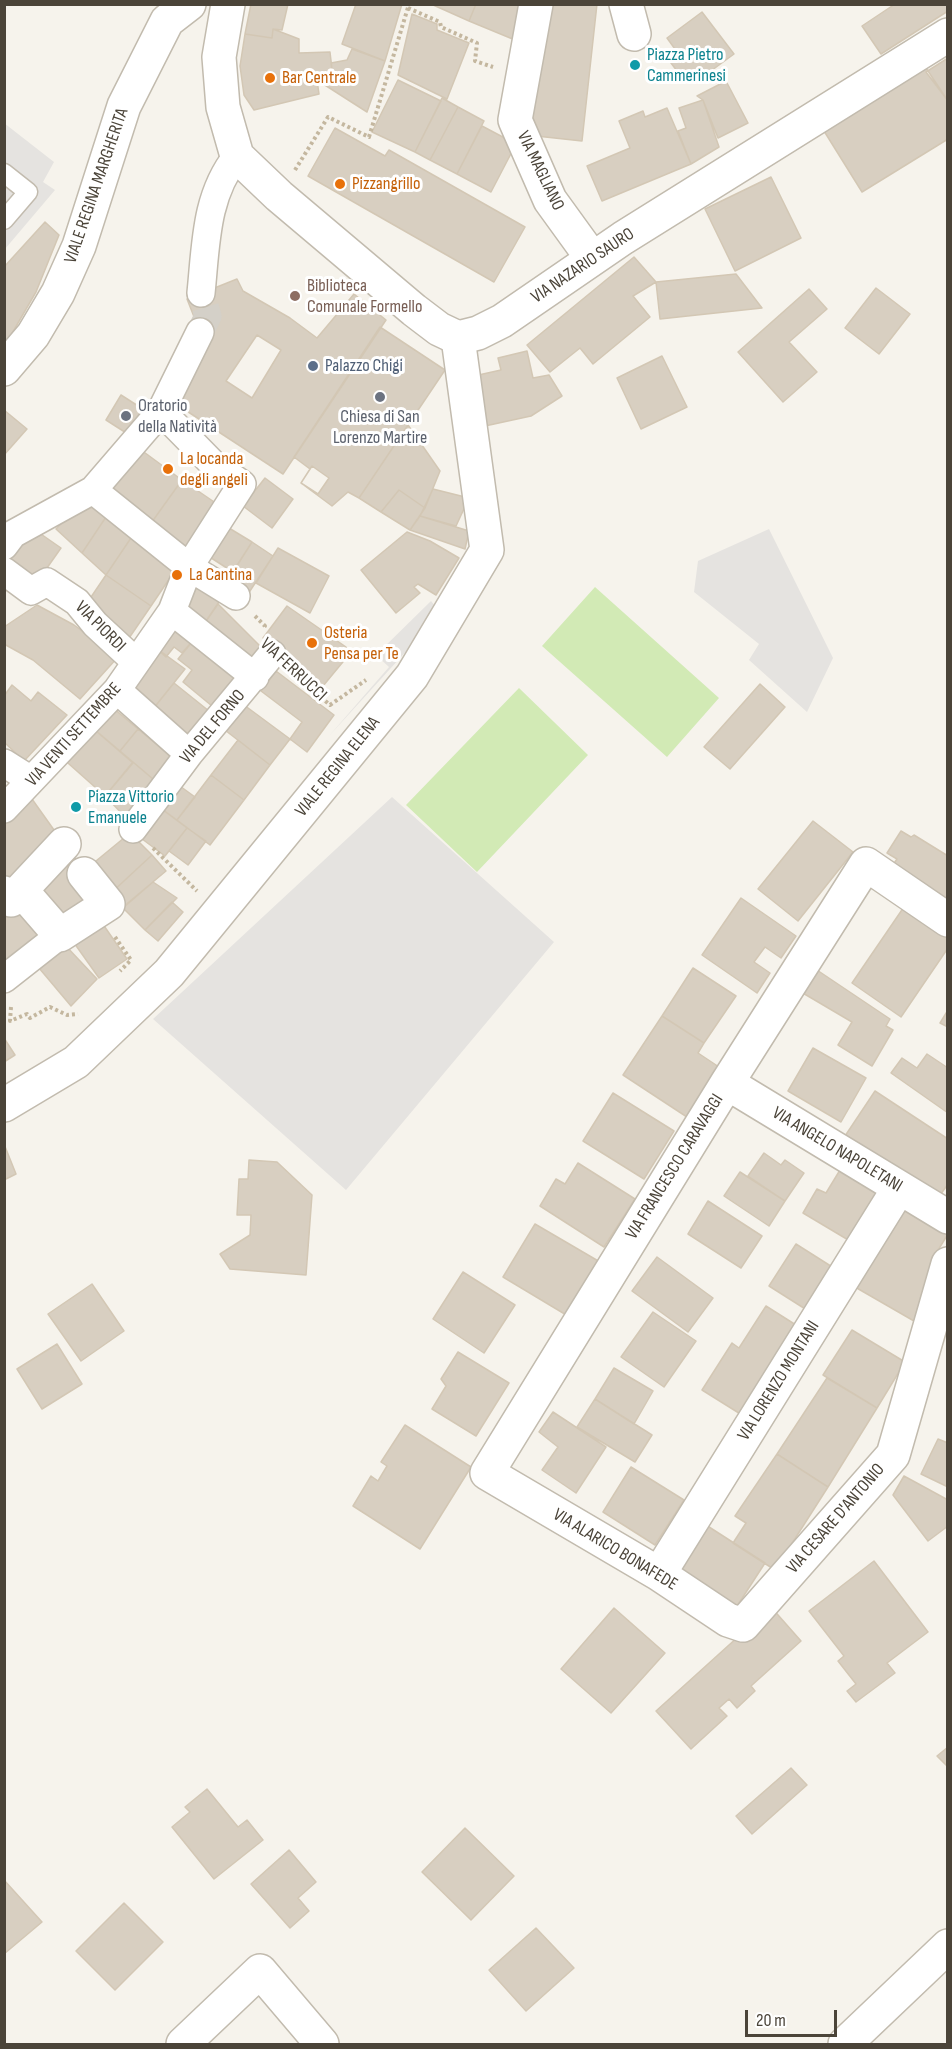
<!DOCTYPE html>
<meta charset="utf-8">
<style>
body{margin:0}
#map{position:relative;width:952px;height:2049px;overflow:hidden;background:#f6f3ec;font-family:"Sofia Sans Condensed",sans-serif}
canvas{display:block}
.frame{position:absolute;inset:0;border:6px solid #4b4439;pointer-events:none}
.scale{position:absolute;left:745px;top:2010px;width:92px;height:27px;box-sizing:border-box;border:3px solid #4b4439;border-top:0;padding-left:8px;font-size:18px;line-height:21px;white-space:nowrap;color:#4b4439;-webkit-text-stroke:4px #fff;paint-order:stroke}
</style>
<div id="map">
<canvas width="952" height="2049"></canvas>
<div class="frame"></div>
<div class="scale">20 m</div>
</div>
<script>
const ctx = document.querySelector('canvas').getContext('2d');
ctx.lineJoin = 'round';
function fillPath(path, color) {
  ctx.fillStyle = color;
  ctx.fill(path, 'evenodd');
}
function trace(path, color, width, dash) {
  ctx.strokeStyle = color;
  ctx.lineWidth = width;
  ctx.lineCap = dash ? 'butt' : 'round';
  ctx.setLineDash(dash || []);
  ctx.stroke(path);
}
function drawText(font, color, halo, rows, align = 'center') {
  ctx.font = font + ' "Sofia Sans Condensed",sans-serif';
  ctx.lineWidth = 6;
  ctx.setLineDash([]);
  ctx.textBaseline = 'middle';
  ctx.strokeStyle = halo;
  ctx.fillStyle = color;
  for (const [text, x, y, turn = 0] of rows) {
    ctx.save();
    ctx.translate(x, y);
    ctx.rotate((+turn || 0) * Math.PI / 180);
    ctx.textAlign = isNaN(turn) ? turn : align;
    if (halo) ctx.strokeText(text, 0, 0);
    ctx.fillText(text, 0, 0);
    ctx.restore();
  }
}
fillPath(new Path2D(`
 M595,587L719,698L667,757L542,646Z
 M519,688L588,755L477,872L406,805Z`), '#d2eab5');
fillPath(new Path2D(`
 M4,123L54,162L43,182L55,190L5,249Z
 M769,529L833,658L807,712L749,660L759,644L694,592L698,561Z
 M431,601L441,613L329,736L389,667L376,655Z
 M392,797L554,942L346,1190L153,1019Z`), '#e5e3e0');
const building = new Path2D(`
 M251,4H288L282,30L273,29L272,38L245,34Z
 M356,4H402L385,61L342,44Z
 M431,4H476L469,21Z
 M476,4H529L515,40L469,21Z
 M542,4H597L582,141L527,135Z
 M895,4H948V11L881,54L862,26Z
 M702,12L734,54L700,79L694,71L683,79L671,63L680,56L667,38Z
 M412,14L437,24V30L469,43L447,99L398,75Z
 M273,29L299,39V53L330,52L333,78L317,80L319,94L254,110L244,95L240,66L245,34L272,38Z
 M352,49L385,61L367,112L317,80L333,78L331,63L347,60Z
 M948,58V101L926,72Z
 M926,68L948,101V139L862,192L824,131Z
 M398,80L441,101L415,152L372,132Z
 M726,81L748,123L718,138L703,100L697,96Z
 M442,98L458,107L430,160L415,152Z
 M703,100L719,147L691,164L678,131L686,128L679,108Z
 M458,107L484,121L457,174L430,160Z
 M667,108L691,164L602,201L587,166L630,148L619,121L643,111L645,117Z
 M482,126L516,144L491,192L457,174Z
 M335,128L385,156L389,150L525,227L494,282L308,176Z
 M771,177L801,238L735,271L705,209Z
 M45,222L59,235L36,292L7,342L4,339V267Z
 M634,257L656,282L633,296L650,317L593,364L580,348L550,372L527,345Z
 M736,274L762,308L660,319L656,282Z
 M237,279L243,291L290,318L317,338L354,294L386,320L283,474L173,402L200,332L187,299ZM257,335L281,350L252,398L226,381Z
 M876,288L910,314L879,354L845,328Z
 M809,289L827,309L789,342L817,372L783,402L738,352Z
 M380,327L445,370L359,498L348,492L332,506L301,483L310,469L294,457Z
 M527,351L533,378L549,375L562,396L531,416L485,426L474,376L501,370L498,358Z
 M662,356L687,407L641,429L617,378Z
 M121,395L146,411L131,436L106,420Z
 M4,410L27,429L4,455Z
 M408,425L440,471L425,508L399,490L381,512L359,498Z
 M133,444L182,480L149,526L99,491Z
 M312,466L329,478L318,494L301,483Z
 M265,478L293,499L272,528L243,506Z
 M182,480L223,508L189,555L149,526Z
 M433,489L469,498L456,526L420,516Z
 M399,490L425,508L410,530L381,512Z
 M83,500L106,517L82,553L56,529Z
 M420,516L469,531L465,549L410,530Z
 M106,517L133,535L106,575L82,553Z
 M224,525L252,542L233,572L205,554Z
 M38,532L61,548L35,585L4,560V554Z
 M407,532L430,541L459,558L436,595L418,584L414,587L420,593L396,613L361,570Z
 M133,535L178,566L151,606L106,575Z
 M252,542L273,556L246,597L225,584Z
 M278,548L329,576L310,613L256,583Z
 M106,575L151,606L127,641L89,600Z
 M201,579L223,596L202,627L179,611Z
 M218,604L267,653L253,669L202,627Z
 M37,605L74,625L118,657L80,699L33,660L4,644V627Z
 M287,606L346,647L347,657L323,686L263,638Z
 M173,619L196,637L182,653L174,647L166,657L152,645Z
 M197,636L246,676L218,711L183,682L192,670L178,659Z
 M152,645L185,669L153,709L125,686Z
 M276,671L334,715L307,752L290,739L302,722L261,691Z
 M174,683L214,715L192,741L153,709Z
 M760,684L785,707L730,769L704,747Z
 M12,685L31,701L38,692L67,715L24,761L4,742V696Z
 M106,702L138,729L120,751L88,724Z
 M240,702L290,739L270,765L221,727Z
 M88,724L133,763L105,796L60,756Z
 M138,729L178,762L160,785L120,751Z
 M238,740L270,765L244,800L211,775Z
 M133,762L160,785L132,824L105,796Z
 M211,775L244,800L210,845L177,820Z
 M173,781L195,797L177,820L155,804Z
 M27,792L59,837L4,884V817Z
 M155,804L187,828L165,856L134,833Z
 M813,821L853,852L798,921L758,889Z
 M187,828L206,841L188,865L169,851Z
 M901,831L911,837L914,835L948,856V901L892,866L897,859L887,853Z
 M130,833L152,855L111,893L85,870Z
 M62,855L96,894L66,920L32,881Z
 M152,855L166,871L123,907L111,893Z
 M153,882L177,898L145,930L123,908Z
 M741,898L796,936L781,958L765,947L754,962L770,973L757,993L702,955Z
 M908,901L948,927V948L901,1017L852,983Z
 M18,902L44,932L4,972V906Z
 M172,902L183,912L158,941L145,930Z
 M100,920L127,959L99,978L72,940Z
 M65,945L97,979L71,1006L39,968Z
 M811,966L890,1019L886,1026L893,1030L872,1066L838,1045L852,1022L796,989Z
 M693,968L736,996L704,1043L662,1016Z
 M948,1010V1027L940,1023Z
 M662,1016L704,1043L698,1053L722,1069L690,1119L623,1075Z
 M4,1038L15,1055L4,1062Z
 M813,1048L866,1078L841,1122L788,1091Z
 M927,1054L948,1068V1113L891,1073L902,1058L917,1068Z
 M875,1091L948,1139V1184L938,1198L845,1136Z
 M613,1093L674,1131L644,1179L583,1141Z
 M4,1144L16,1174L4,1180Z
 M764,1153L781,1165L785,1160L804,1173L785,1201L748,1176Z
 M249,1160L277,1162L312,1195L306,1275L230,1269L220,1254L250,1235L251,1215H237L239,1179H248Z
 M578,1163L635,1199L604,1247L540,1206L556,1179L565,1184Z
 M840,1170L879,1192L850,1241L803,1213L817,1189L826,1193Z
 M740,1172L785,1201L769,1226L724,1196Z
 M900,1199L948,1227V1234L932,1260L938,1264L924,1289L930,1293L914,1321L855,1287Z
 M708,1201L762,1236L741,1268L688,1234Z
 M535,1224L600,1262L568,1316L503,1277Z
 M796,1244L837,1270L810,1312L769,1286Z
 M657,1257L713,1298L688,1332L632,1291Z
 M463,1272L515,1305L484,1353L433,1319Z
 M92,1284L124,1331L81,1361L48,1314Z
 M766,1306L807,1332L750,1420L702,1390L732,1343L739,1348Z
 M653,1312L696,1341L664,1387L621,1357Z
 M852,1330L905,1362L877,1408L823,1375Z
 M57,1344L82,1384L42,1409L17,1369Z
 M458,1352L509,1383L476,1436L432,1409L446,1386L441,1379Z
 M614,1368L653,1391L634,1424L595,1399Z
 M827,1378L877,1408L828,1487L777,1454Z
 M595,1399L652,1435L635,1462L577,1427Z
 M553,1412L606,1447L576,1493L542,1470L558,1447L539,1432Z
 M405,1425L471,1467L420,1549L353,1506L371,1476L378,1481L387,1466L381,1462Z
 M938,1439L948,1443V1487L921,1474Z
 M777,1454L828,1487L775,1570L733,1543L746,1523L735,1516Z
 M631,1467L684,1500L655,1545L603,1512Z
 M904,1476L948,1500V1526L928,1541L893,1495Z
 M706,1525L765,1563L728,1620L669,1582Z
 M874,1561L928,1632L887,1663L895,1673L856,1702L847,1691L856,1684L838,1661L844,1656L809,1611Z
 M771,1607L801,1641L751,1686L755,1691L737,1708L729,1699L719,1708L727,1716L691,1749L656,1711Z
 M614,1608L665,1653L611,1713L561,1669Z
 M948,1747V1767L937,1756Z
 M791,1768L807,1785L752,1834L736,1816Z
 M207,1789L238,1827L247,1820L263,1840L214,1879L172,1827L190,1812L185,1807Z
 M465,1828L514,1876L471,1920L422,1872Z
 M289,1850L316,1882L298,1898L309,1911L290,1928L251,1884Z
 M4,1880L42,1922L4,1954Z
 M124,1903L163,1942L115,1990L76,1951Z
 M536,1928L574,1968L526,2011L489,1970Z`);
fillPath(building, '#d8cfc1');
trace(building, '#d3c7b4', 1.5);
trace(new Path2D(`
 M200,332L208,316L201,293`), '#d4d0c8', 27, [27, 14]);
const service = new Path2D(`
 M4,173L28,192L4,220`);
const pedestrian = new Path2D(`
 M201,293C206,245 205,196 237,156
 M93,490L189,567L236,596
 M4,546L13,534L93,490L161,411
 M4,571L31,591L47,582L77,602L95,624L136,662
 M172,611L255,677
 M117,690L189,754
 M4,763L31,780
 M4,809L117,690L172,611L189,567L242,484L213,464L161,411L200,332
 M133,829L189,754L272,654
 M4,979L60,935`);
const minor = new Path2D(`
 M536,4L515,120L550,200L592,258
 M626,4L634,34
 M4,369L33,335L58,293L79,246L124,106L167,21L189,4
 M21,890L64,844
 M4,893L11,900L21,890L60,935L108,904L84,874
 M948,920L866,864L727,1083L487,1473L659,1574L728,1620L743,1625L893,1455L948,1264
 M727,1083L948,1217
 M4,1105L76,1062L169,973L412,676L487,550L458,338
 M659,1574L899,1188
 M183,2044L260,1971L322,2044
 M845,2044L948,1946`);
const tertiary = new Path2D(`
 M228,4L219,57L223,107L237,156L279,196L414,310L439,329L458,338L478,333L502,321L623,238L948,35`);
trace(service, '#c2bbae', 21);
trace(pedestrian, '#c2bbae', 30);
trace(minor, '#c2bbae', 36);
trace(tertiary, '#c2bbae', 36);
trace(new Path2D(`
 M408,8L440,22L441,27L477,43L475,61L493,67
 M295,170L328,117L369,137L409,4
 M255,616L265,626L263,628
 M294,673L330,705L366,680
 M153,848L197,891
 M115,937L131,960L120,971
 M11,1007L10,1021L27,1014L30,1018L50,1007L67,1015L78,1014`), '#c4b79f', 4, [3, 3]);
trace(service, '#fff', 18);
trace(pedestrian, '#fff', 27);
trace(minor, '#fff', 33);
trace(tertiary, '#fff', 33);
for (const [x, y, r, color] of [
 [635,65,6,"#0f9aa8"],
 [270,78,6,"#e8710a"],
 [340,184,6,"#e8710a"],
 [295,296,6,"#8d6e63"],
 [313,366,6,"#5c6f8a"],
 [380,397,6,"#6b7280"],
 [126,416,6,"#6b7280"],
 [168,469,6,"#e8710a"],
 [177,575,6,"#e8710a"],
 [312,643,6,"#e8710a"],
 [76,807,6,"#0f9aa8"]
]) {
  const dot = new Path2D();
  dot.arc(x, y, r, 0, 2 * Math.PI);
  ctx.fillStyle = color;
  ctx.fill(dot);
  trace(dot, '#fff', 2);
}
drawText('18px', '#0d838f', '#fff', [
 ["Piazza Pietro",647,55],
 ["Cammerinesi",647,76],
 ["Piazza Vittorio",88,797],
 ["Emanuele",88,818]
], 'left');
drawText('18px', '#c56008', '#fff', [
 ["Bar Centrale",282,78],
 ["Pizzangrillo",352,184],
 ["La locanda",180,459],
 ["degli angeli",180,480],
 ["La Cantina",189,575],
 ["Osteria",324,633],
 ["Pensa per Te",324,654]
], 'left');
drawText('18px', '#4b4439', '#fff', [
 ["VIA MAGLIANO",540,171,64],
 ["VIALE REGINA MARGHERITA",97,186,-71],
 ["VIA NAZARIO SAURO",583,266,-34],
 ["VIA PIORDI",100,627,45],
 ["VIA FERRUCCI",293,670,43],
 ["VIA DEL FORNO",213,727,-50],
 ["VIA VENTI SETTEMBRE",74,735,-48],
 ["VIALE REGINA ELENA",338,767,-51],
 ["VIA ANGELO NAPOLETANI",837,1150,31],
 ["VIA FRANCESCO CARAVAGGI",675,1167,-58],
 ["VIA LORENZO MONTANI",779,1381,-58],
 ["VIA CESARE D'ANTONIO",836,1519,-49],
 ["VIA ALARICO BONAFEDE",615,1550,31]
]);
drawText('18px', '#785e54', '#fff', [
 ["Biblioteca",307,286],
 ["Comunale Formello",307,307]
], 'left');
drawText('18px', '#4e5e75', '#fff', [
 ["Palazzo Chigi",325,366]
], 'left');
drawText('18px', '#5b616d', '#fff', [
 ["Oratorio",138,406],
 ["della Natività",138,427],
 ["Chiesa di San",380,417,"center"],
 ["Lorenzo Martire",380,438,"center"]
], 'left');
</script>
